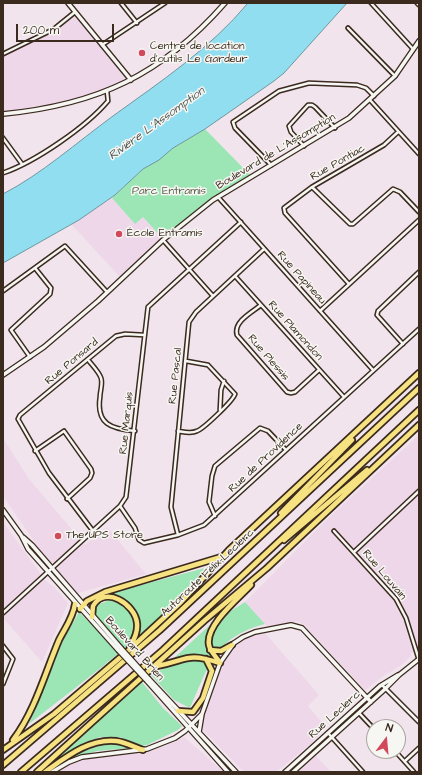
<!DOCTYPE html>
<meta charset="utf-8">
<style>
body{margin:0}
#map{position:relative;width:422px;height:775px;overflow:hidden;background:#f1e4ed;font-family:"Architects Daughter",sans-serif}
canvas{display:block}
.frame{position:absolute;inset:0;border:4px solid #3b2a1e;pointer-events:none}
.north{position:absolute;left:366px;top:719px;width:40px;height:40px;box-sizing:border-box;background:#f6f6f2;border:1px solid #aba49d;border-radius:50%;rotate:16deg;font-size:11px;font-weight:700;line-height:16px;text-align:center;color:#3b2a1e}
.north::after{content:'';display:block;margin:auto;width:14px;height:18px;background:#d1495b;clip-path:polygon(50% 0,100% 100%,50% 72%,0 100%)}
.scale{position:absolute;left:16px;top:24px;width:98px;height:18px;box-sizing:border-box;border:2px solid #3b2a1e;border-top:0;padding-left:5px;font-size:12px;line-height:14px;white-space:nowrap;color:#3b2a1e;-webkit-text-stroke:3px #f6f6f2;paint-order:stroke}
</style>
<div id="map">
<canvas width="422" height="775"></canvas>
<div class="frame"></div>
<div class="north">N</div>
<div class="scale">200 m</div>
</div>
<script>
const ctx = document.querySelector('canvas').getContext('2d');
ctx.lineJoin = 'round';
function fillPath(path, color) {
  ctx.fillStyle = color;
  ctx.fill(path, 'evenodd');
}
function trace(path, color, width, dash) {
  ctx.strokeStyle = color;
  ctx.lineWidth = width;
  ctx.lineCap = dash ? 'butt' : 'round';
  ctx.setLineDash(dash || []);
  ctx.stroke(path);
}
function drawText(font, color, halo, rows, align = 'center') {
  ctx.font = font + ' "Architects Daughter",sans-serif';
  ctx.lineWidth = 3;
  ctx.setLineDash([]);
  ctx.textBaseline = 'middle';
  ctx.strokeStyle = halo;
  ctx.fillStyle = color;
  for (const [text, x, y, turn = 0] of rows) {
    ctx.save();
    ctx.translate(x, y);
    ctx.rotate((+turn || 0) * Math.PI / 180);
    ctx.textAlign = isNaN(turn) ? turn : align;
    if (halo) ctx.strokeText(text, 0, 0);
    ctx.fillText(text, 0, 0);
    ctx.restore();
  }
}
fillPath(new Path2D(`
 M75,12L131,80L73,102L6,114L3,110V54L54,29Z
 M112,198L135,224L143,217L164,240L121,278L71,224Z
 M419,435V650L411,653V656L403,664L382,677L365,690L303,624L298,622L267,626L245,602L325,521Z
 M3,438L29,479L85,545L107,527L146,574L78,593L58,571L59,568L54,562H50L40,550L3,496Z
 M3,522L45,580L55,588L68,603L42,662L3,618Z
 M266,634L319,695L308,706L326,727L312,743L276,772H244L203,730L202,723L221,664L233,647L243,639L252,635Z
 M184,737L224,772H55L81,759L141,753L163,747Z
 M316,756L331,772H296Z`), '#edd7e9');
fillPath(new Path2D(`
 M205,129L251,176L213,200L164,240L143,217L135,224L112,198L143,169L173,148Z
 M205,568C156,629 90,676 29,724L62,642L79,612L88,621L97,605L107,601V594Z
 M245,602L265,624C215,637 209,665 190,708L174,700L151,675L161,670L212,623Z
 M142,682L163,708L182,726L178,730L147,745L141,746L120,737H100L84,744L51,764L50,762Z
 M107,744H119L131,748L97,751L69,759L89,749Z`), '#9ce5b4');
const water = new Path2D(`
 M248,3H347L284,73L274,81L205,129L173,148L159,160L143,169L115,195L79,220L3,263V194C43,173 76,143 113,116C160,82 211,48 248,3Z`);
fillPath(water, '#91def1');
trace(water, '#6f969d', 1);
const street = new Path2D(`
 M121,3L137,23
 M371,3L413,49
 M417,3L419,5
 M348,28L395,76
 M102,45L165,3
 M3,54L54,29L75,12
 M370,100L419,154
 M3,138L22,164
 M304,146L291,132L289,126L308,105H312L315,107L335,128
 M271,165L235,128L233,122L279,91L309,83L357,85L366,88L374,96
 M3,173C35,162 86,127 108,101L107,91
 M312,187L350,224H353L393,189L400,192L419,212
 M218,197L373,370
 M163,240L213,296
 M235,276L344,397
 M349,284L285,213L284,208L312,187L384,145L398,132
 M3,291L65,246L107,292
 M261,305C252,312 233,322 237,335L287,392L291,393L295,392L319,370
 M320,311L419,220
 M403,344L377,315L378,311L419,272
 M30,357L11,330L50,294L51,288L35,268
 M89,361C93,366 99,372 101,378C103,384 100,391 100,397C96,424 111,429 135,431
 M220,410L221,390L224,381
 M178,431C184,432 191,434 197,431C203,429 233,401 235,394L208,365L186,361
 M35,451L64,431L91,469L92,473L90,478L67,499
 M120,506L135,528L139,540L144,543L178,535L204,525L419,329
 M215,516L209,502L212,476L215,466L260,428L268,431L286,450
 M93,531L49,473L18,419L20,415L116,336L125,334L144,335
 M334,531L396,599L406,618L419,660
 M178,535L171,507L189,322L196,312L264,249
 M354,552L419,491
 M3,613L120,506L126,497L148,307L241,222
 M3,646L13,659L3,684
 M382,685L419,722
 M359,713L374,729
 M328,733L363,772
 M395,751L414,772
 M405,761L419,748`);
const secondary = new Path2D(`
 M68,3L131,80
 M3,114C97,105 162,75 225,3
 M3,375L44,347L98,301L163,240L213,200L349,118L395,76L419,41
 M3,510L21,535L28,549L118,650
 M23,537L32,545L121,648
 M149,679L236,772
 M147,681L228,772
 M199,732L202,714
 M52,772L69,762L82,757L147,749L175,738L185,731L202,714L220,663L234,643L243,637L255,632L291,625L302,628L371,702
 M285,772L380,686L398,675
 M293,772L384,690L399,675L419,659`);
const highway = new Path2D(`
 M281,513L352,440
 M284,540L367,470
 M80,609L87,601L105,592L221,557
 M92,617L93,606C105,585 135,604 137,623C138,632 134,639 130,647
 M210,650L221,651L232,645
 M220,663C217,657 210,652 209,645C205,625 239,598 251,585
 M157,666C188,660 186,652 220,663
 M178,711L193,712L203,698L212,671L206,659
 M13,740C35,711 45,673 59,640C65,628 73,618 75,604
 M3,750L54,714L129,650L181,602L229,550L419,373
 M3,765L160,630L419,388
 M21,772L163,650L419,410
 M37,772L204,621L267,568L419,425
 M45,772C65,758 89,738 116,741C125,742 134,747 143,750`);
trace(street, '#3b2a1e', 5.5);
trace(secondary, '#3b2a1e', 6);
trace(highway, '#3b2a1e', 8);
trace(street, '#f6f6f2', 2.5);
trace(secondary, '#f6f6f2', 3.5);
trace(highway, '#f6e281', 4.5);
const secondaryBridge = new Path2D(`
 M121,648L149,679
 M118,650L147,681`);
trace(secondaryBridge, '#3b2a1e', 6, []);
trace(secondaryBridge, '#f6f6f2', 3.5);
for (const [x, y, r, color] of [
 [142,53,4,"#d1495b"],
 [119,234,4,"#d1495b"],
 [58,536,4,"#d1495b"]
]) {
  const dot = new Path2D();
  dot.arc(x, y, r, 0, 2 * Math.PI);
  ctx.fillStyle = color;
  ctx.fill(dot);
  trace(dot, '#f6f6f2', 1.5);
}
drawText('11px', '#3b2a1e', '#f6f6f2', [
 ["Centre de location",150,47],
 ["d'outils Le Gardeur",150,60],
 ["École Entramis",127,234],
 ["The UPS Store",66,536]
], 'left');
drawText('11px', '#3b2a1e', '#f6f6f2', [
 ["Boulevard de L'Assomption",276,152,-31],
 ["Rue Pontiac",338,163,-30],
 ["Rue Papineau",301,278,48],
 ["Rue Plamondon",295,331,48],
 ["Rue Plessis",268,358,49],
 ["Rue Ponsard",72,362,-40],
 ["Rue Pascal",176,376,-84],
 ["Rue Marquis",127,423,-84],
 ["Rue de Providence",266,458,-43],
 ["Autoroute Félix-Leclerc",208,573,-43],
 ["Rue Louvain",384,575,50],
 ["Boulevard Brien",134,649,48],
 ["Rue Leclerc",335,715,-42]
]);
drawText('11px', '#535944', '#f6f6f2', [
 ["Parc Entramis",169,192]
]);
drawText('italic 12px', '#505753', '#f6f6f2', [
 ["Rivière L'Assomption",157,124,-36]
]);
</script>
